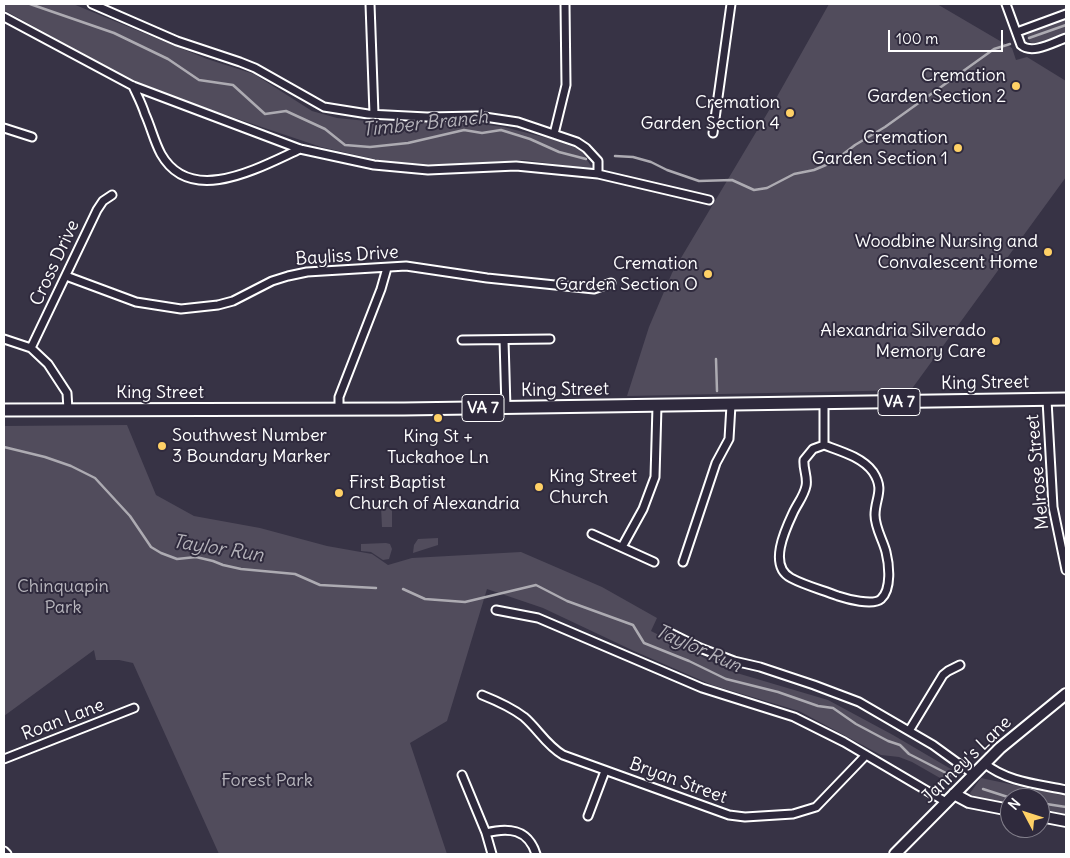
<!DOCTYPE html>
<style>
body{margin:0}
#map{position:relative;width:1070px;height:858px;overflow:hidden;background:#373345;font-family:Delius,sans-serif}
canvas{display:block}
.frame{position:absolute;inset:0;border:5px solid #fff;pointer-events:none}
.north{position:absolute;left:1000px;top:788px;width:50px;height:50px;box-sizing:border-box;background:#2f2a3d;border:1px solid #827f8b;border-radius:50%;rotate:310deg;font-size:14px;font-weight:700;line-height:20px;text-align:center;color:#fff}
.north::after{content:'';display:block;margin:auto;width:18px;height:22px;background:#ffd166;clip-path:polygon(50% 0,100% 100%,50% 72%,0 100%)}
.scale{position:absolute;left:888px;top:30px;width:115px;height:22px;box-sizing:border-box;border:2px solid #fff;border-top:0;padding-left:6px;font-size:15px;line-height:18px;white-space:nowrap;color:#fff;-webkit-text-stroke:4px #2f2a3d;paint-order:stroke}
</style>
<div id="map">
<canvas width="1070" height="858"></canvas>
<div class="frame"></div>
<div class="north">N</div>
<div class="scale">100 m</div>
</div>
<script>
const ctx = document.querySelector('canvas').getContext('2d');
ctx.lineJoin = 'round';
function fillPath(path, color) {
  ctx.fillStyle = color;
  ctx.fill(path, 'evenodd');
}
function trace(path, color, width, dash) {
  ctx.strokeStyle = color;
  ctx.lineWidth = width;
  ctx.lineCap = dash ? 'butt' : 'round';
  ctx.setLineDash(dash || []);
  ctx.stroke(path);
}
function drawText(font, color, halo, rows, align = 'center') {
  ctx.font = font + ' Delius,sans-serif';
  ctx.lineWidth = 4;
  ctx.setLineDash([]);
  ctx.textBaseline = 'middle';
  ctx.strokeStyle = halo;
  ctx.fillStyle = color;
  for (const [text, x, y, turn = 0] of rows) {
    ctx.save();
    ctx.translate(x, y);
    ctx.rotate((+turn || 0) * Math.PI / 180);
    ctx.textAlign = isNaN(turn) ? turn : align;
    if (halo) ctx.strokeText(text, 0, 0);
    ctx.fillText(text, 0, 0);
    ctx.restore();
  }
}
fillPath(new Path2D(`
 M4,4H73L207,59L254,74L312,111L337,118L377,122L472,123L504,127L551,139L580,149L593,169L524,160L441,165L383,161L321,147L143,87L4,10Z
 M829,4H937L1012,48L1016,60L1027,57L1066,81V177L911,390L627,396L649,327L672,273L774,102Z
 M1066,18V33L1035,44L1030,42L1027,35L1030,31Z
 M127,425L156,495L194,516L260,528L327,546L372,554L388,565L412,558L521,552L602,587L657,618L651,631L730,671L828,700L893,735L956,772L947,782L912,762L899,757L881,755L799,711L712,685L634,651L543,608L487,589L447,721L410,743L447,854H219L133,663L119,660H96L94,650L4,716V426Z
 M381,507H392V527H382Z
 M438,538V545L413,553L414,545L418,539Z
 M386,543L390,544L392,549L389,559L383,560L371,552L361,551V544Z
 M981,778L1066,796V814L1040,809V798H1010V803L973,797L970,793Z`), '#514c5c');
trace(new Path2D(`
 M30,4L114,33L168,59L199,80L233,85L265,114L286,111L325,129L345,145L370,147L408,143L464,130L482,133L501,130L530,139L559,152L586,159
 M1029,38L1066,25
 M615,156L633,157L651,162L667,170L699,181L732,180L754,190L767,188L794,174L814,170L833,162L855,145L885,127L994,49L1010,44
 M877,335L882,331
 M716,359L717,391
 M4,447L45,457L71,466L95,478L130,516L151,547L161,553L177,559L196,557L213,561L223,565L241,569L295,574L320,585L376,588
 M403,589L425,599L465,602L536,585L567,601L633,625L644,643L689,661L726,679L778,692L818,706L833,708L856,724L888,741L900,745L909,754L950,775
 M983,789L1011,798
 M1040,803L1066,807`), '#adabb2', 2.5);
const street = new Path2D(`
 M92,4L177,41L240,62L255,68L324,107L368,114L427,117L478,116L518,122L577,142L586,148L598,161V174
 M370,4L374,114
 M1006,4L1021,45C1032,55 1054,42 1066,38
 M4,17L133,86L300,149L374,165L428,170L516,166L598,174L709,200
 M1017,32L1066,14
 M133,86C137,95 142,104 145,114C151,127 154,141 161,154C191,207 260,167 300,149
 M4,128L32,137
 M713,133L731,4
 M554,134L566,85L565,4
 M66,276L136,302L181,309L218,305L233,301L272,281L288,276L307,272L406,266L487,278L594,289L611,283
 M4,339L31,348L48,364L67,393L68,410
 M462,340L550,339
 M504,340L506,408
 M31,348L97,210L103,201L112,195
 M1047,400L1053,507L1066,570
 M339,410V397L381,289L387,268
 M824,445C840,451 862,457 873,472C885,490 875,498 875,515C875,528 883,540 886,552C889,564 892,589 881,599C873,606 847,599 838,596C823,590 806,586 791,578C768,566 785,530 793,513C797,504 804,496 806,486C808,477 803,469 804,460L813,449Z
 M824,445V404
 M592,534L654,562
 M622,547L643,509L655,477L657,406
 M683,562L716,463L729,439L731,405
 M496,610L538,618L702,688L794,717L844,742L946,802
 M670,633L700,648L734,661L760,667L814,685L859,702L933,745L973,774
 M482,695C497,701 511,707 524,717C538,729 546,745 563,755L729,815L745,817L793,814L816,807L866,755
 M909,731L943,675L948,671L960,665
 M4,759L134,708
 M984,763C1007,782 1038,784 1066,790
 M462,775L486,833L492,854
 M588,816L605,771
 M486,833C509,827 528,829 536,854
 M4,851L7,854`);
const secondary = new Path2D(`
 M954,794L969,802L1010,810
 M1040,816L1066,821
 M895,854L1000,748L1066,694`);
const primary = new Path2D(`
 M4,410L404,409L1066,399`);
trace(street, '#fff', 11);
trace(secondary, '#fff', 14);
trace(primary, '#fff', 15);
trace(street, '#2f2a3d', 7);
trace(secondary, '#2f2a3d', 10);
trace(primary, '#2f2a3d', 11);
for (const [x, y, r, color] of [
 [1016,86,5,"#ffd166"],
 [790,113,5,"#ffd166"],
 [958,148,5,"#ffd166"],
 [1048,252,5,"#ffd166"],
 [708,274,5,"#ffd166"],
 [996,341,5,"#ffd166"],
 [438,418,5,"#ffd166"],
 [162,446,5,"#ffd166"],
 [539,487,5,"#ffd166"],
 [339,493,5,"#ffd166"]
]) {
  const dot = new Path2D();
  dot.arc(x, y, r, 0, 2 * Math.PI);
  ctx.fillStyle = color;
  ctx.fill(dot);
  trace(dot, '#2f2a3d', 2);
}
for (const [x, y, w] of [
 [899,402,42],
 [483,408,42]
]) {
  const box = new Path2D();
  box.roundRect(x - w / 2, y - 13.5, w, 27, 4);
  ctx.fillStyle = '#2f2a3d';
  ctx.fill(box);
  trace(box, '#fff', 1);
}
drawText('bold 16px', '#fff', null, [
 ["VA 7",899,402],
 ["VA 7",483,408]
]);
drawText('18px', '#fff', '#2f2a3d', [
 ["Cremation",1006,76],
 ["Garden Section 2",1006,97],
 ["Cremation",780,103],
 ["Garden Section 4",780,124],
 ["Cremation",948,138],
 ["Garden Section 1",948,159],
 ["Woodbine Nursing and",1038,242],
 ["Convalescent Home",1038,263],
 ["Cremation",698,264],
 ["Garden Section O",698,285],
 ["Alexandria Silverado",986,331],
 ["Memory Care",986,352],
 ["Southwest Number",172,436,"left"],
 ["3 Boundary Marker",172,457,"left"],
 ["King St +",438,437,"center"],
 ["Tuckahoe Ln",438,458,"center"],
 ["King Street",549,477,"left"],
 ["Church",549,498,"left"],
 ["First Baptist",349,483,"left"],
 ["Church of Alexandria",349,504,"left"]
], 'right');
drawText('18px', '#fff', '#2f2a3d', [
 ["Bayliss Drive",347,256,-4],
 ["Cross Drive",55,263,-65],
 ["King Street",985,383,-1],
 ["King Street",565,390,-1],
 ["King Street",160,393],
 ["Melrose Street",1038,472,-95],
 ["Roan Lane",63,720,-21],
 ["Janney's Lane",967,760,-44],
 ["Bryan Street",678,781,20]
]);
drawText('18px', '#b9b7be', '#2f2a3d', [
 ["Chinquapin",63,587],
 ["Park",63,608],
 ["Forest Park",267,781]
]);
drawText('italic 19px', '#b4b2b9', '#2f2a3d', [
 ["Timber Branch",425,124,-6],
 ["Taylor Run",218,549,9],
 ["Taylor Run",698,649,24]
]);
</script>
